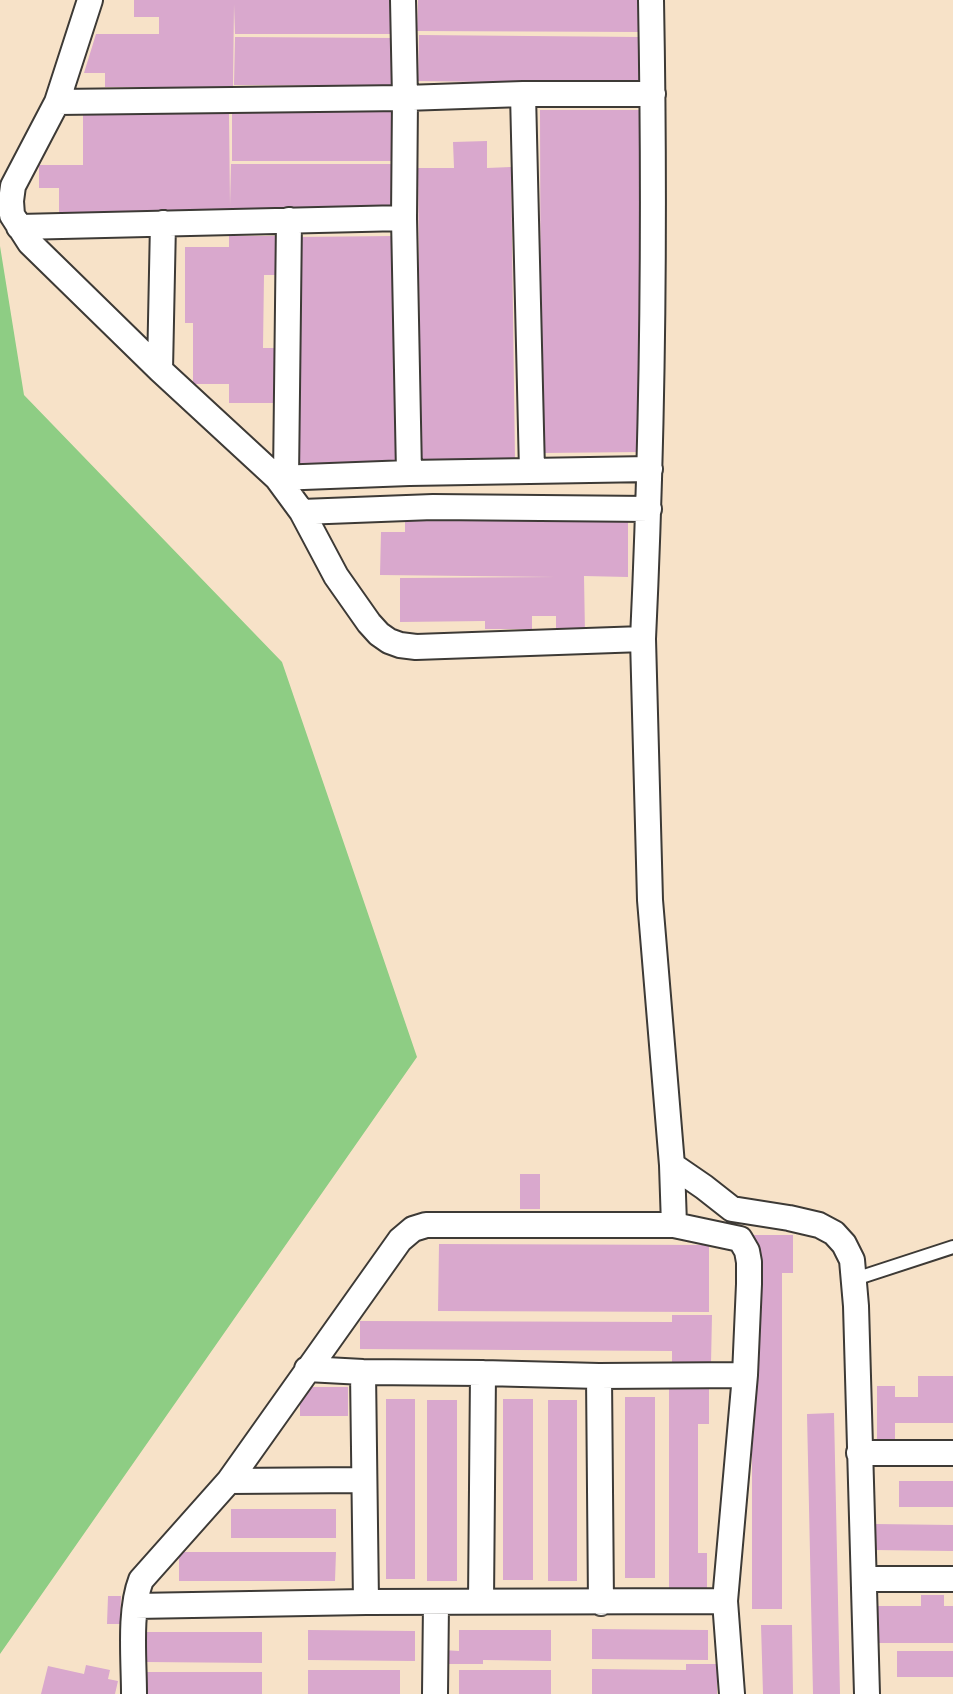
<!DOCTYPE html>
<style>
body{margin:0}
canvas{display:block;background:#f7e2c8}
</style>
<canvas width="953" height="1694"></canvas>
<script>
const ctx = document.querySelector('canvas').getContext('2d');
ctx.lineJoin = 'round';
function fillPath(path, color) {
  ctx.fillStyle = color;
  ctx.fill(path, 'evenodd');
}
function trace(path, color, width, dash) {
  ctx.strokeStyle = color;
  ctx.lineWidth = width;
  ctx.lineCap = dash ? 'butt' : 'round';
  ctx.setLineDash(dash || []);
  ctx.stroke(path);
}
fillPath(new Path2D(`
 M0,246L24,395L282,662L417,1057L0,1654Z`), '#8ecd84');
fillPath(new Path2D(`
 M134,0H395V34H235L234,4L233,87H105V73H84L96,34H159V17H134Z
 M418,0H640V32L417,31Z
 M419,35L640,37V84L418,81Z
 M235,37L396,38L395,86L234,85Z
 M232,110H393V161H232Z
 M540,110H643V268H640L642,452L541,453Z
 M229,113L230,206L231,164H393V210L59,213V188H39V165H83V114Z
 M487,141V168L511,167L515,461L421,462L418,168H454L453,142Z
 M229,236H277V275H264L263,348H275V403H229V384H193V323H185V247H229Z
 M394,236L397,463L299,464L296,237Z
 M405,516L628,518V577L584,576L585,634H556V616H532V629H485V621L400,622V578L556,577L380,575L381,532H405Z
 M520,1174H540V1209H520Z
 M752,1235H793V1273H782V1609H752Z
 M439,1244L709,1245V1312L438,1311Z
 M672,1315H712L711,1364H672V1351L360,1349V1321L672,1322Z
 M918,1376H953V1423H895V1439H877V1386H895V1397H918Z
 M300,1387H348V1416H300Z
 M669,1388H709V1424H698V1553H707V1588H669Z
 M625,1397H655V1578H625Z
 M386,1399H415V1579H386Z
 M503,1399H533V1580H503Z
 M427,1400H457V1581H427Z
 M548,1400H577V1581H548Z
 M834,1413L840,1694H813L807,1414Z
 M899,1481H953V1507H899Z
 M231,1509H336V1538H231Z
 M875,1524L953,1525V1551L874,1550Z
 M179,1552H336L335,1581H179Z
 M921,1595H944V1606H953V1643H875V1606H921Z
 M108,1596H121L120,1624H107Z
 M761,1625H792L793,1694H763Z
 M592,1629L708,1630V1660L592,1659Z
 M308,1630L415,1631V1661L308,1660Z
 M459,1630H551V1661L483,1660V1664H443V1650L459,1651Z
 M146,1632H262V1663L146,1662Z
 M897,1651H953V1677H897Z
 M686,1664H717V1694H592V1669L686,1670Z
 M86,1665L110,1670L108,1679L118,1681L115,1694H41L48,1666L84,1674Z
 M308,1670H400V1694H308Z
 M459,1670H551V1694H459Z
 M146,1672H262V1694H146Z`), '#d9a8cd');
const lane = new Path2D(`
 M855,1279L953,1247`);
const street = new Path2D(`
 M90,0L57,102L13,186L11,201L12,215L30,243L160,370L277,478L302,512L336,576L369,623L379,634L389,641L400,645L416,647L643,639C653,426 655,213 651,0
 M403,0L405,98L404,218L409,473
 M523,94L532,471
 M57,102L405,98L523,94H653
 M19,227L404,218
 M160,370L163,223
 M277,478L409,473L650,469
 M286,478L289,220
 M302,512L433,507L649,509
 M643,639L650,900L672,1165L674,1225
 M672,1165L704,1187L732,1209L789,1218L819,1225L834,1233L844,1244L852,1260L856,1306L867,1694
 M307,1369L363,1372L483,1373L599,1376L745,1375
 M363,1372L366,1602
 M599,1376L601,1603
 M859,1453H953
 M229,1481L364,1480
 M864,1579H953
 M481,1601L483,1373
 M135,1606L366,1602L725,1601
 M134,1694C134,1660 129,1611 141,1580L229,1481L400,1240L413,1229L426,1225H674L740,1239L747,1251L749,1262V1284L745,1375L725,1601L732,1694
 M435,1694L436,1603`);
trace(lane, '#3d3a36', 16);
trace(street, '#3d3a36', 28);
trace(lane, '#fff', 12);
trace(street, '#fff', 24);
</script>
